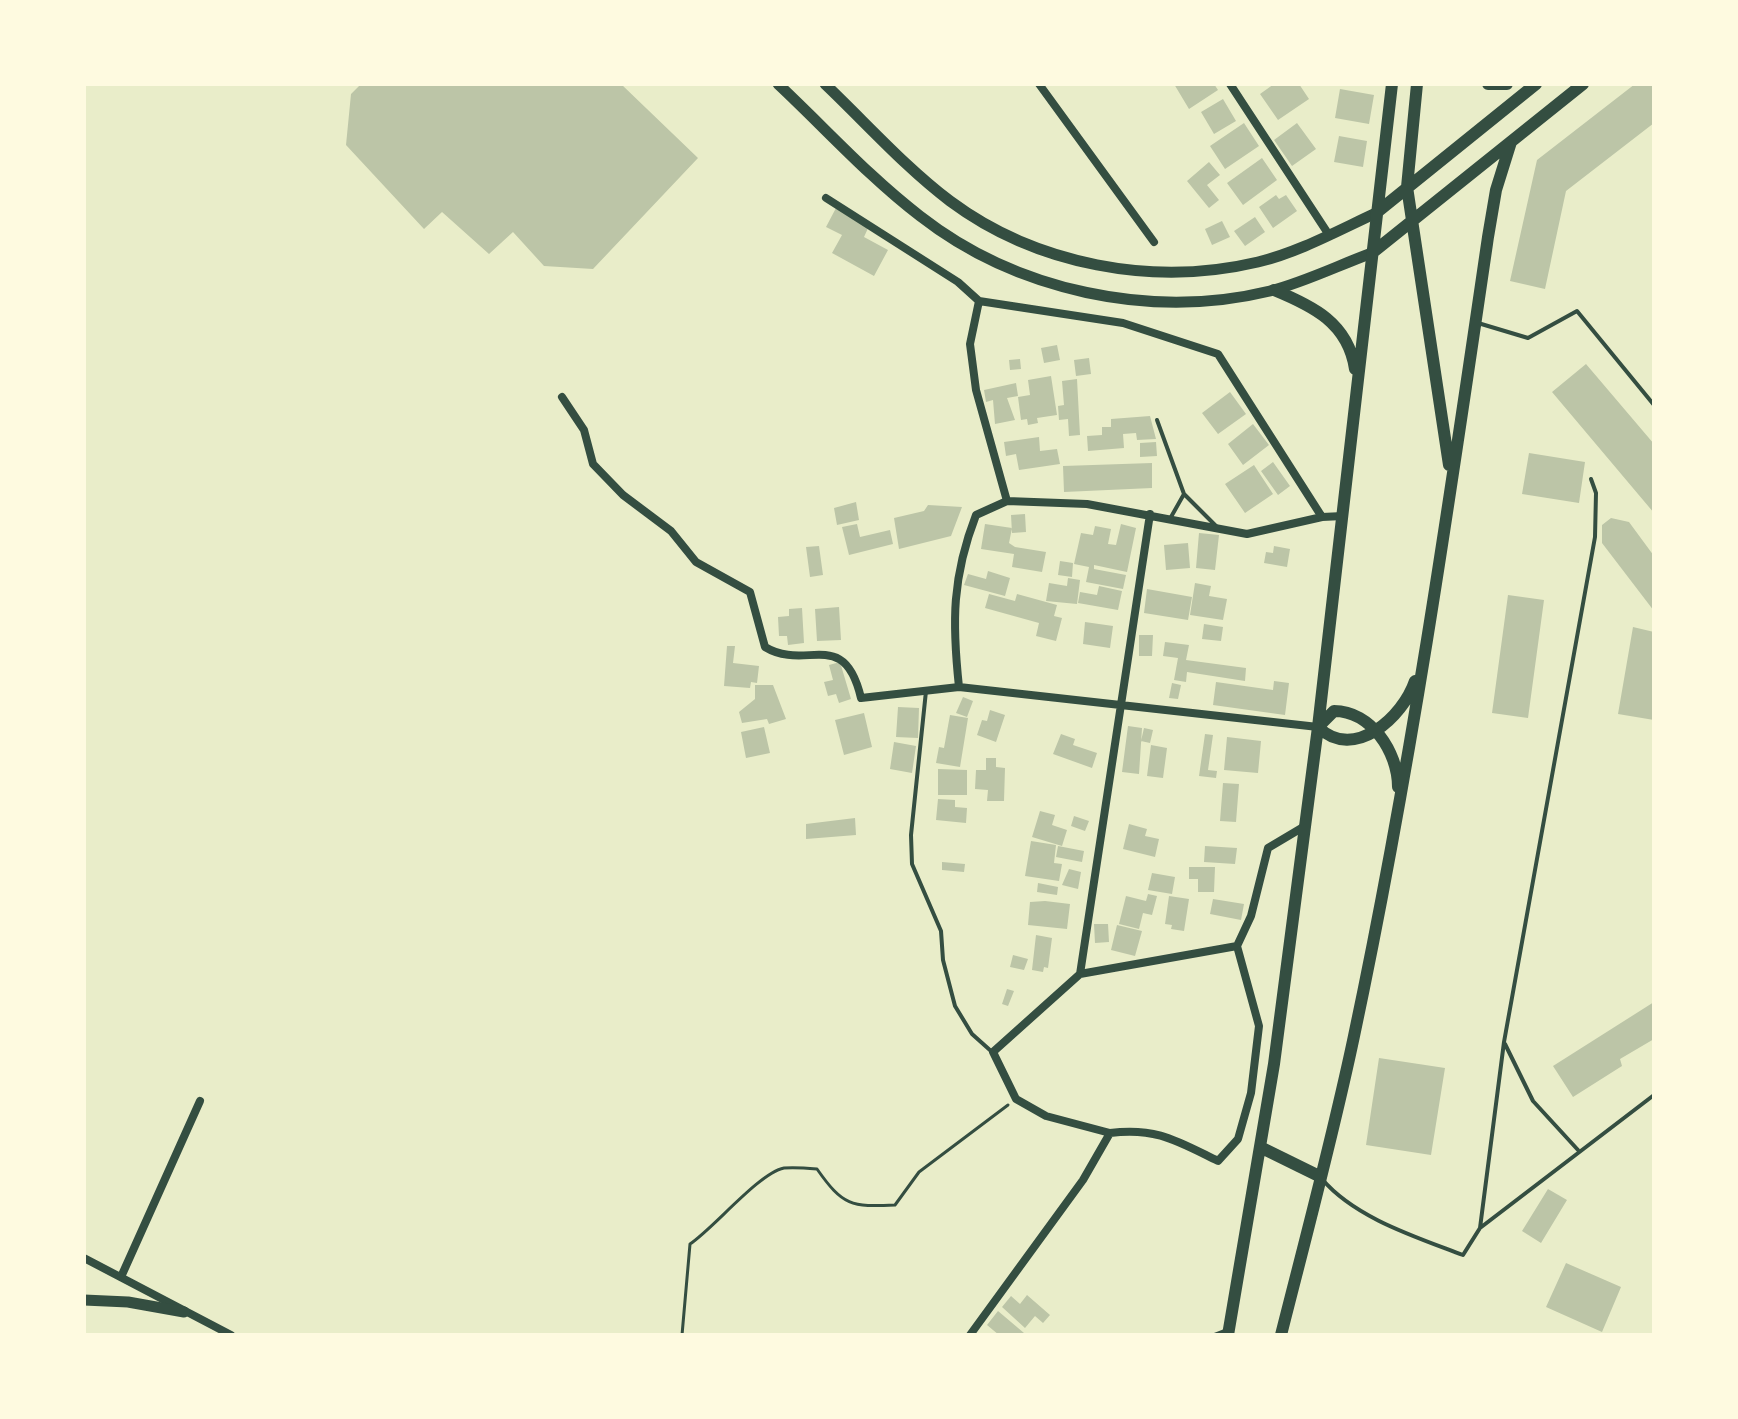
<!DOCTYPE html>
<style>
body{margin:0}
#map{position:relative;width:1738px;height:1419px;overflow:hidden;background:#e9edc9;font-family:"Exo 2",sans-serif}
canvas{display:block}
.frame{position:absolute;inset:0;border:86px solid #fefae0;pointer-events:none}
</style>
<div id="map">
<canvas width="1738" height="1419"></canvas>
<div class="frame"></div>
</div>
<script>
const ctx = document.querySelector('canvas').getContext('2d');
ctx.lineJoin = 'round';
function fillPath(path, color) {
  ctx.fillStyle = color;
  ctx.fill(path, 'evenodd');
}
function trace(path, color, width, dash) {
  ctx.strokeStyle = color;
  ctx.lineWidth = width;
  ctx.lineCap = dash ? 'butt' : 'round';
  ctx.setLineDash(dash || []);
  ctx.stroke(path);
}
fillPath(new Path2D(`
 M361,84H621L698,158L593,269L544,266L513,232L489,254L442,212L424,229L346,145L351,94Z
 M1174,84H1214L1218,90L1189,109Z
 M1274,84H1299L1309,99L1278,120L1260,94Z
 M1635,84H1654V123L1566,191L1545,289L1510,281L1537,160Z
 M1340,89L1374,95L1369,124L1335,118Z
 M1223,99L1236,121L1214,134L1201,112Z
 M1244,123L1259,146L1225,169L1210,146Z
 M1297,123L1316,149L1292,166L1274,140Z
 M1339,136L1367,141L1363,167L1334,162Z
 M1262,158L1277,180L1243,205L1227,183Z
 M1209,162L1220,175L1207,185L1219,200L1209,208L1187,181Z
 M1276,195L1279,199L1286,195L1297,211L1273,228L1259,207Z
 M836,208L869,226L864,237L888,250L874,276L832,253L842,235L826,227Z
 M1255,217L1265,232L1245,246L1234,231Z
 M1222,221L1230,237L1212,245L1205,229Z
 M1057,345L1060,360L1044,363L1041,348Z
 M1089,358L1091,374L1076,376L1074,360Z
 M1020,359L1021,369L1010,370L1009,360Z
 M1586,364L1654,444V513L1552,392Z
 M1051,376L1057,415L1037,418L1038,423L1028,425L1027,419L1021,420L1018,397L1030,395L1028,380Z
 M1077,379L1080,435L1069,436L1068,419L1059,420L1058,406L1064,405L1062,381Z
 M1016,383L1018,396L1007,398L1015,420L995,424L993,400L986,402L984,390Z
 M1230,392L1246,414L1218,434L1202,413Z
 M1150,416L1156,439L1137,440L1136,433L1123,434L1124,448L1088,451L1087,436L1102,435V427H1111V419Z
 M1253,424L1269,445L1243,465L1228,444Z
 M1039,437L1040,451L1057,449L1060,464L1019,470L1016,454L1006,456L1004,442Z
 M1156,442L1157,456L1140,457V443Z
 M1529,453L1585,462L1579,503L1522,494Z
 M1273,462L1290,486L1278,495L1261,471Z
 M1152,463V488L1064,492L1063,466Z
 M1254,465L1273,494L1245,513L1225,484Z
 M856,502L859,520L837,525L834,508Z
 M928,505L962,507L951,536L899,549L894,518L924,511Z
 M1025,514L1026,532L1012,533L1011,515Z
 M1611,518L1629,522L1654,556V611L1602,543V525Z
 M857,524L860,537L890,530L893,544L849,555L842,527Z
 M985,524L1012,528L1009,543L1015,547L1046,552L1042,572L1012,567L1014,554L981,549Z
 M1121,524L1136,528L1127,572L1094,565V569L1126,575L1123,589L1086,582L1089,567L1074,564L1081,533L1093,535L1095,526L1111,529L1108,544L1116,545Z
 M1199,533L1219,535L1215,570L1196,568Z
 M1188,543L1190,568L1166,570L1164,545Z
 M819,546L823,575L810,577L806,547Z
 M1274,546L1290,549L1287,567L1264,563L1266,552L1273,553Z
 M1060,561L1073,563L1072,577L1058,575Z
 M988,571L1010,578L1005,596L964,585L968,574L986,579Z
 M1068,578L1080,580L1077,604L1046,601L1049,583L1067,586Z
 M1195,583L1211,586L1209,596L1227,599L1223,620L1190,615Z
 M1099,586L1122,591L1118,610L1078,603L1080,592L1097,595Z
 M1147,589L1192,597L1188,620L1144,613Z
 M989,594L1015,601L1017,594L1057,605L1054,616L1062,618L1056,641L1036,636L1039,623L985,608Z
 M1508,595L1544,600L1528,718L1492,713Z
 M839,607L841,640L817,641L815,609Z
 M802,608L804,643L788,645L787,636H779L778,617L789,616V609Z
 M1085,622L1113,626L1110,648L1083,644Z
 M1204,624L1223,627L1221,641L1202,639Z
 M1633,627L1654,632V720L1618,714Z
 M1139,635H1153L1152,656H1139Z
 M1165,642L1189,645L1186,660L1246,668L1245,681L1187,672L1186,682L1174,680L1178,658L1163,656Z
 M727,646H735L733,663L759,666L757,683L751,682L750,688L724,686Z
 M840,662L851,699L839,703L836,694L828,696L824,682L833,680L829,665Z
 M1274,681L1289,683L1285,715L1213,705L1216,682L1273,690Z
 M1172,683L1181,685L1178,699L1169,698Z
 M755,685H773L786,719L769,724L767,719L742,723L739,712L755,699Z
 M963,697L973,701L967,717L956,713Z
 M898,707L919,708L918,738L896,737Z
 M990,710L1005,715L996,742L977,735L982,720L987,721Z
 M864,713L872,747L844,755L835,720Z
 M950,715L968,718L960,767L936,763L939,747L944,748Z
 M1128,726L1142,728L1139,774L1122,772Z
 M764,727L770,753L746,758L741,732Z
 M1144,728L1153,730L1150,743L1141,741Z
 M1061,734L1075,739L1073,745L1097,753L1092,768L1053,754Z
 M1205,734L1213,735L1208,770L1217,771L1216,778L1199,776Z
 M1227,737L1261,741L1258,773L1224,770Z
 M894,742L916,746L912,773L890,769Z
 M1151,745L1167,748L1163,778L1147,776Z
 M986,758H996V767L1005,768L1004,801H987L988,790L975,789L976,770H986Z
 M938,769L967,770V795H938Z
 M1223,783L1239,784L1236,822L1220,821Z
 M938,799L955,800V807L967,808L966,823L936,820Z
 M1040,811L1055,815L1052,825L1067,830L1062,846L1032,837Z
 M1074,816L1089,821L1085,831L1071,826Z
 M855,818L856,835L806,839V824Z
 M1129,824L1147,829L1145,836L1159,839L1155,857L1123,849Z
 M1031,841L1056,845L1054,863L1062,864L1059,881L1025,876Z
 M1058,846L1084,851L1082,862L1056,857Z
 M1205,846L1237,848L1235,864L1204,862Z
 M942,862L965,864L964,872L942,870Z
 M1189,867H1215L1214,892H1198V879H1189Z
 M1069,869L1081,872L1078,889L1062,885Z
 M1152,873L1175,877L1172,894L1148,890Z
 M1038,883L1058,887L1057,895L1037,892Z
 M1148,894L1157,896L1152,915L1143,913L1139,929L1119,924L1126,896L1146,901Z
 M1169,896L1189,899L1184,931L1171,929L1172,925L1165,924Z
 M1213,899L1244,904L1241,920L1210,914Z
 M1045,901L1070,904L1067,929L1028,925L1030,902Z
 M1094,924H1108L1109,942L1095,943Z
 M1117,925L1142,931L1135,956L1111,950Z
 M1036,935L1052,938L1048,968L1044,967L1043,972L1032,970Z
 M1013,955L1028,959L1024,970L1010,967Z
 M1007,989L1014,991L1008,1006L1002,1004Z
 M1654,1002V1039L1620,1059L1622,1066L1573,1097L1553,1066Z
 M1379,1058L1445,1068L1431,1155L1366,1145Z
 M1548,1189L1567,1200L1541,1243L1522,1231Z
 M1566,1263L1621,1287L1602,1332L1546,1307Z
 M1027,1295L1050,1315L1043,1323L1035,1316L1025,1328L1002,1307L1011,1296L1020,1304Z
 M998,1311L1024,1333L1022,1335H999L987,1325Z`), '#bcc5a7');
trace(new Path2D(`
 M682,1335L690,1244C714,1228 759,1173 784,1168C795,1167 806,1168 817,1169C843,1206 851,1207 895,1205L919,1172L1008,1105`), '#344e41', 3);
trace(new Path2D(`
 M1478,323L1528,338L1577,311L1654,405
 M1157,420L1184,494L1171,517
 M1184,494L1216,526
 M926,691L911,835L912,864L941,931L943,960L955,1006L972,1034L991,1051
 M1505,1044L1533,1101L1578,1150
 M1322,1179C1355,1218 1416,1237 1463,1255L1480,1228L1654,1095
 M1480,1228L1504,1042L1595,537L1596,493L1591,479
 M1214,1335L1227,1330`), '#344e41', 4);
trace(new Path2D(`
 M1039,84L1154,242
 M1230,84L1329,235
 M826,198L958,282L979,301L970,344L976,390L1007,501
 M979,301L1123,323L1218,354L1322,517
 M562,397L584,430L593,464L623,495L671,531L696,562L750,592L765,647C806,672 844,626 861,698L959,687L1318,727
 M959,687C952,622 952,577 976,515L1007,501L1087,504L1247,534L1322,517L1343,516
 M1080,974L1150,514
 M1110,1133L1046,1116L1016,1099L993,1052L1080,974L1237,946
 M84,1258L231,1335
 M121,1277L200,1101
 M970,1335L1083,1180L1110,1133C1156,1127 1177,1141 1218,1161L1238,1139L1251,1093L1259,1026L1237,946L1251,916L1268,848L1305,826`), '#344e41', 8);
trace(new Path2D(`
 M778,84C825,128 869,177 920,216C1016,291 1151,320 1270,291C1305,282 1339,265 1372,253
 M825,84C866,123 905,167 950,201C1036,265 1153,287 1258,262C1299,252 1337,231 1376,213
 M84,1300L128,1302L184,1312`), '#344e41', 11);
trace(new Path2D(`
 M1417,84L1407,187L1449,465
 M1488,84H1507
 M1376,213L1536,84
 M1372,253L1583,84
 M1274,290C1313,306 1348,323 1355,369
 M1398,787C1398,752 1371,711 1334,711L1318,727C1354,762 1403,717 1415,681
 M1262,1148L1321,1177
 M1228,1335L1274,1064L1318,727L1392,84
 M1281,1335C1306,1236 1333,1136 1354,1036C1410,772 1449,504 1488,237L1496,190L1511,142`), '#344e41', 12);
</script>
